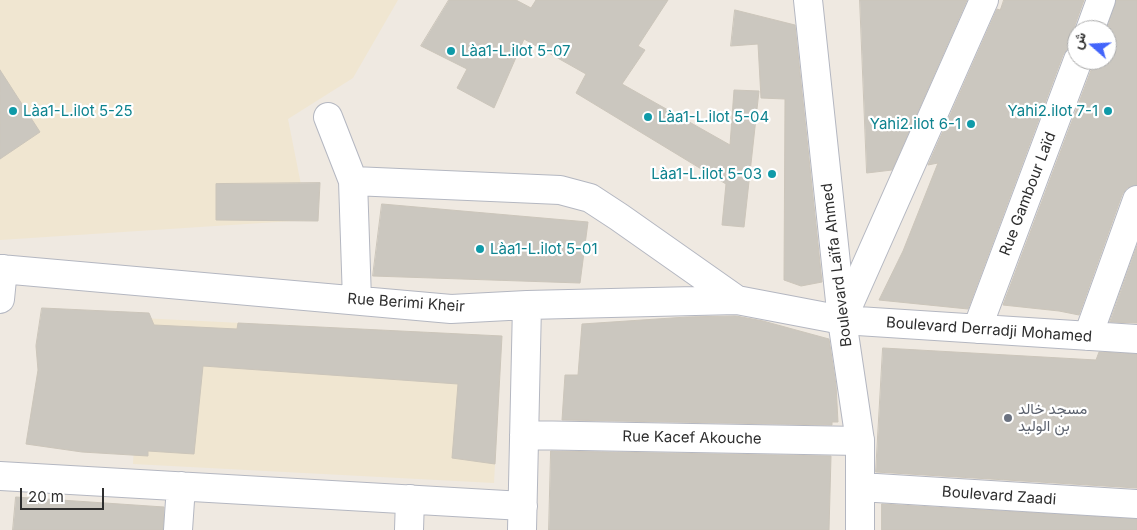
<!DOCTYPE html>
<meta charset="utf-8">
<style>
body{margin:0}
#map{position:relative;width:1137px;height:530px;overflow:hidden;background:#efe9e1;font-family:Inter,Vazirmatn,sans-serif}
canvas{display:block}
.north{position:absolute;left:1067px;top:20px;width:50px;height:50px;box-sizing:border-box;background:#fff;border:1px solid #ababab;border-radius:50%;rotate:289deg;font-size:14px;font-weight:700;line-height:20px;text-align:center;color:#2e2e2e}
.north::after{content:'';display:block;margin:auto;width:18px;height:22px;background:#4264fb;clip-path:polygon(50% 0,100% 100%,50% 72%,0 100%)}
.scale{position:absolute;left:20px;top:488px;width:84px;height:22px;box-sizing:border-box;border:2px solid #2e2e2e;border-top:0;padding-left:6px;font-size:15px;line-height:18px;white-space:nowrap;color:#2e2e2e;-webkit-text-stroke:4px #fff;paint-order:stroke}
</style>
<div id="map">
<canvas width="1137" height="530"></canvas>
<div class="north">ش</div>
<div class="scale">20 m</div>
</div>
<script>
const ctx = document.querySelector('canvas').getContext('2d');
ctx.lineJoin = 'round';
function fillPath(path, color) {
  ctx.fillStyle = color;
  ctx.fill(path, 'evenodd');
}
function trace(path, color, width, dash) {
  ctx.strokeStyle = color;
  ctx.lineWidth = width;
  ctx.lineCap = dash ? 'butt' : 'round';
  ctx.setLineDash(dash || []);
  ctx.stroke(path);
}
function drawText(font, color, halo, rows, align = 'center') {
  ctx.font = font + ' Inter,Vazirmatn,sans-serif';
  ctx.lineWidth = 4.5;
  ctx.setLineDash([]);
  ctx.textBaseline = 'middle';
  ctx.strokeStyle = halo;
  ctx.fillStyle = color;
  for (const [text, x, y, turn = 0] of rows) {
    ctx.save();
    ctx.translate(x, y);
    ctx.rotate((+turn || 0) * Math.PI / 180);
    ctx.textAlign = isNaN(turn) ? turn : align;
    if (halo) ctx.strokeText(text, 0, 0);
    ctx.fillText(text, 0, 0);
    ctx.restore();
  }
}
fillPath(new Path2D(`
 M0,0H398L353,78L288,119L308,220L0,240Z
 M141,318L502,336L494,483L133,464Z`), '#f0e6d1');
const building = new Path2D(`
 M449,0H516L531,8L536,0H668L638,46L645,50L622,84L730,145L734,90L759,91L744,227L722,225L726,184L576,93L586,74L524,39L494,108L457,88L467,69L421,46Z
 M860,0H967L892,170L867,173Z
 M1004,0H1084L1075,25V32L1077,38V45L1068,48L1063,55L968,309L879,300L903,251L938,163L928,165L997,9L1000,10Z
 M1116,0H1137V185L1127,188L1122,195L1079,315L1059,311L1003,305L1093,65V60H1107V30Z
 M735,10L795,25L822,282L801,286L784,280L785,99L761,98L758,44L731,46Z
 M0,70L40,132L0,159Z
 M320,183L318,221L216,220V184Z
 M382,204L588,222L580,283L373,276Z
 M1137,246V323L1110,322Z
 M42,308L149,313L154,325L237,329L238,323L502,336L495,464L452,458L458,384L203,366L194,454L148,451V456L82,452L26,444L38,370L36,346Z
 M736,316L763,321L829,339L836,385L838,422H832V425L562,420L565,375H578L582,324L687,317Z
 M883,348L1096,360L1099,352L1137,354V488L876,472Z
 M551,451L831,456L829,530H549Z
 M16,497L164,507L163,530H13Z
 M882,504L1137,519V530H882Z`);
fillPath(building, '#cbc7bf');
trace(building, '#cbc5ba', 1);
const street = new Path2D(`
 M1090,30L1101,0
 M328,117L353,181L357,300
 M353,181L560,190L590,198L619,217L737,300
 M0,269L451,309L527,305L737,300L842,320L1137,339
 M0,299L3,269
 M842,320L984,0
 M977,329L1078,60
 M1088,336L1137,200
 M524,435L860,441
 M0,476L523,506
 M178,530L181,486
 M409,530L410,499
 M522,530L527,305`);
const secondary = new Path2D(`
 M808,0L842,320L860,441V530
 M860,487L1137,504`);
trace(street, '#b4b7c1', 30);
trace(secondary, '#b4b7c1', 30);
trace(street, '#fff', 28);
trace(secondary, '#fff', 28);
for (const [x, y, r, color] of [
 [451,51,5,"#0f9aa8"],
 [13,111,5,"#0f9aa8"],
 [1108,111,5,"#0f9aa8"],
 [648,117,5,"#0f9aa8"],
 [971,124,5,"#0f9aa8"],
 [772,174,5,"#0f9aa8"],
 [480,249,5,"#0f9aa8"],
 [1008,418,5,"#6b7280"]
]) {
  const dot = new Path2D();
  dot.arc(x, y, r, 0, 2 * Math.PI);
  ctx.fillStyle = color;
  ctx.fill(dot);
  trace(dot, '#fff', 2);
}
drawText('15px', '#0d838f', '#fff', [
 ["Làa1-L.ilot 5-07",461,51],
 ["Làa1-L.ilot 5-25",23,111],
 ["Yahi2.ilot 7-1",1098,111,"right"],
 ["Làa1-L.ilot 5-04",658,117],
 ["Yahi2.ilot 6-1",961,124,"right"],
 ["Làa1-L.ilot 5-03",762,174,"right"],
 ["Làa1-L.ilot 5-01",490,249]
], 'left');
drawText('15px', '#2e2e2e', '#fff', [
 ["Rue Gambour Laïd",1028,194,-69],
 ["Boulevard Laïfa Ahmed",837,265,-97],
 ["Rue Berimi Kheir",406,303,4],
 ["Boulevard Derradji Mohamed",989,330,4],
 ["Rue Kacef Akouche",692,438,1],
 ["Boulevard Zaadi",999,496,4]
]);
drawText('15px', '#5b616d', '#fff', [
 ["مسجد خالد",1018,409],
 ["بن الوليد",1018,426]
], 'left');
</script>
